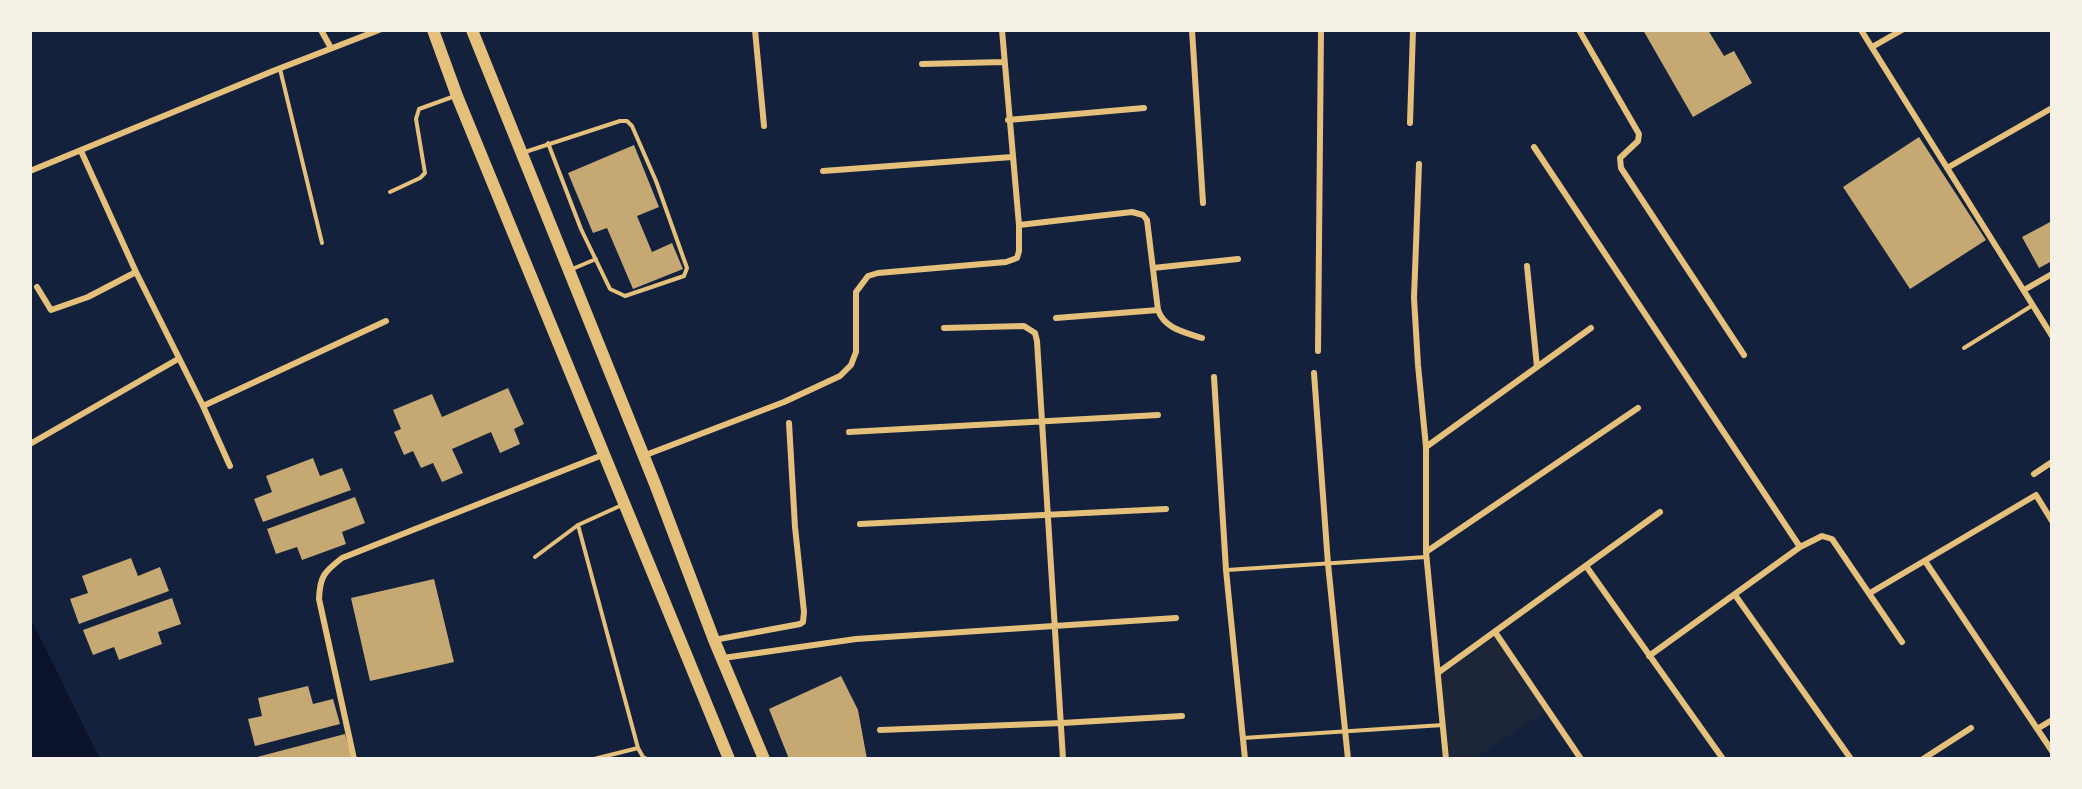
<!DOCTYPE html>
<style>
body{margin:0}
#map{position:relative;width:2082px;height:789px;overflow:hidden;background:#14213d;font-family:"Space Grotesk",sans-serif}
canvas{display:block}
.frame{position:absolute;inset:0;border:32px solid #f6f1e7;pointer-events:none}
</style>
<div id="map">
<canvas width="2082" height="789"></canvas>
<div class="frame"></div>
</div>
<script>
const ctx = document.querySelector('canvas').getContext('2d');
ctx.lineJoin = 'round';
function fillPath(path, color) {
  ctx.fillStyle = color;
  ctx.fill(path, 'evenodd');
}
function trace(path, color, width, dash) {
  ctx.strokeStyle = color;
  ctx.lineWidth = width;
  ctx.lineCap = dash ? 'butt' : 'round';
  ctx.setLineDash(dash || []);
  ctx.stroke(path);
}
fillPath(new Path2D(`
 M1497,636L1550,708L1473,759H1449L1441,675Z`), '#1d2539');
fillPath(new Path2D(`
 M30,617L100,759H30Z`), '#0b132b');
fillPath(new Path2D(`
 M1643,30H1708L1724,56L1734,51L1752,83L1693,117Z
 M1919,137L1986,240L1910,289L1843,187Z
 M634,145L659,207L637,216L652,252L672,243L683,269L633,289L607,228L593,233L568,173Z
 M2052,221V261L2039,268L2022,237Z
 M508,388L524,424L514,429L520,444L500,453L491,432L452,449L463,473L442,482L433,463L421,468L413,451L404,455L394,432L401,429L393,410L432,394L442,417Z
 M313,458L320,476L342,468L351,490L263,522L254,499L272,492L266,476Z
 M355,497L365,523L342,532L346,544L302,560L297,547L276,554L267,529Z
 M131,558L138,576L160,567L169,591L79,624L70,599L88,593L82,576Z
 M434,579L454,662L370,681L351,598Z
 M172,598L181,624L158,632L162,644L119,660L114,647L93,655L83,630Z
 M841,676L858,710L867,759H789L769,709Z
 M308,686L313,704L333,699L340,724L255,746L248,719L262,716L258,698Z
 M345,734L352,759H258L257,757Z`), '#c6a872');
trace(new Path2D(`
 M280,69L322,243
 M525,152L620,121H627L632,126L656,181L687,268L684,276L625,296L610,289L581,229L548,143
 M390,192L420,178L425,173L416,119L419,109L455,96
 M570,270L596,259
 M1964,348L2033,305
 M578,525L638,748L643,757L647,759
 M535,557L578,525L622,505
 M1227,570L1426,557
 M1243,738L1443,725
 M594,759L638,748`), '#e5c07b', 4);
trace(new Path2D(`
 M321,30L331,48
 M755,30L764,126
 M1192,30L1203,203
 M1579,30L1639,134L1638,141L1620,158L1621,168L1744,355
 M1861,30L2052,336
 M1872,47L1902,30
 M922,64L1004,62
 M1008,120L1144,108
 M1410,123L1413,30
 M1534,147L1800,547
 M81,151L136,272L203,406L230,466
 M1419,164L1414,298L1418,365L1426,447V552L1446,759
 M1947,168L2052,108
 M30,171L273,71L379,30
 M823,171L1012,157
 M1019,225L1132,212L1143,215L1147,220L1158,310C1165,329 1184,332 1202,338
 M1527,266L1537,367
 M1153,268L1238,259
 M37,287L51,310L88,297L136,272
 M2024,290L2052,274
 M1056,318L1158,310
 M944,328L1024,326L1035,333L1037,341L1063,759
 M1318,351L1321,30
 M1314,373L1328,564L1348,759
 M1214,377L1226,570L1245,759
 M203,406L386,321
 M849,432L1158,415
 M30,444L178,359
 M1426,447L1591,328
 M643,456L784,402L840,376L851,365L856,352V292L868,276L878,273L1006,262L1017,258L1019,251V225L1002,30
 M2034,474L2052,462
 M860,524L1166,509
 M1426,552L1638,408
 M1925,561L2052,751
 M1586,566L1723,759
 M1870,593L2036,495L2052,521
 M1735,595L1851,759
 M1495,632L1581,759
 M714,640L800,624L803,622L804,612L795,527L789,423
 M1649,656L1800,547L1822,536L1832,539L1902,642
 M723,658L856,639L1176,618
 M1439,672L1660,512
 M2037,729L2052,720
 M880,730L1062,723L1182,716
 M354,759L319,599C320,576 324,572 342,558L605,454
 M1923,759L1971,728`), '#e5c07b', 6);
trace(new Path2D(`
 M433,30L457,96L729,759
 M472,30L655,484L714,640L764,759`), '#e5c07b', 12);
</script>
